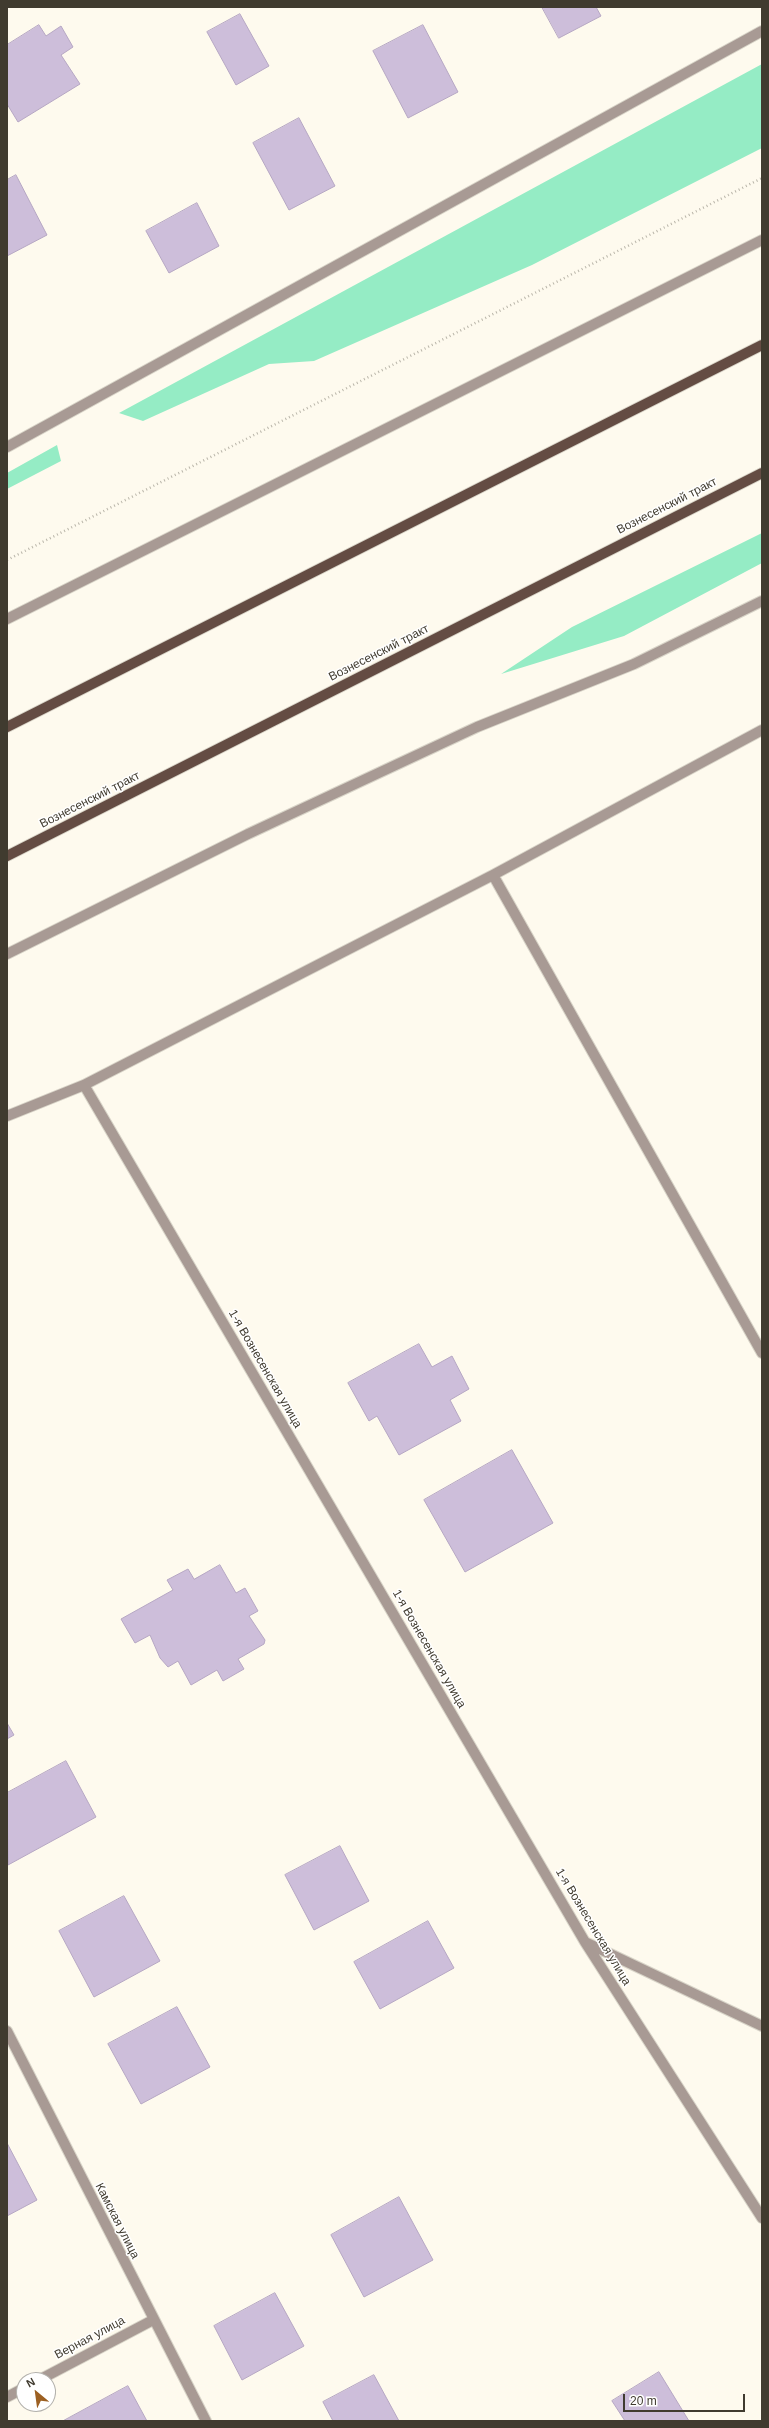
<!DOCTYPE html>
<meta charset="utf-8">
<style>
body{margin:0}
#map{position:relative;width:769px;height:2428px;overflow:hidden;background:#fefaee;font-family:Helvetica,sans-serif}
canvas{display:block}
.frame{position:absolute;inset:0;border:8px solid #403b2f;pointer-events:none}
.north{position:absolute;left:16px;top:2372px;width:40px;height:40px;box-sizing:border-box;background:#fff;border:1px solid #b3b1ac;border-radius:50%;rotate:331deg;font-size:11px;font-weight:700;line-height:16px;text-align:center;color:#403b2f}
.north::after{content:'';display:block;margin:auto;width:14px;height:18px;background:#9c6022;clip-path:polygon(50% 0,100% 100%,50% 72%,0 100%)}
.scale{position:absolute;left:623px;top:2394px;width:122px;height:18px;box-sizing:border-box;border:2px solid #403b2f;border-top:0;padding-left:5px;font-size:12px;line-height:14px;white-space:nowrap;color:#403b2f;-webkit-text-stroke:3px #fff;paint-order:stroke}
</style>
<div id="map">
<canvas width="769" height="2428"></canvas>
<div class="frame"></div>
<div class="north">N</div>
<div class="scale">20 m</div>
</div>
<script>
const ctx = document.querySelector('canvas').getContext('2d');
ctx.lineJoin = 'round';
function fillPath(path, color) {
  ctx.fillStyle = color;
  ctx.fill(path, 'evenodd');
}
function trace(path, color, width, dash) {
  ctx.strokeStyle = color;
  ctx.lineWidth = width;
  ctx.lineCap = dash ? 'butt' : 'round';
  ctx.setLineDash(dash || []);
  ctx.stroke(path);
}
function drawText(font, color, halo, rows, align = 'center') {
  ctx.font = font + ' Helvetica,sans-serif';
  ctx.lineWidth = 3;
  ctx.setLineDash([]);
  ctx.textBaseline = 'middle';
  ctx.strokeStyle = halo;
  ctx.fillStyle = color;
  for (const [text, x, y, turn = 0] of rows) {
    ctx.save();
    ctx.translate(x, y);
    ctx.rotate((+turn || 0) * Math.PI / 180);
    ctx.textAlign = isNaN(turn) ? turn : align;
    if (halo) ctx.strokeText(text, 0, 0);
    ctx.fillText(text, 0, 0);
    ctx.restore();
  }
}
fillPath(new Path2D(`
 M762,64V148L532,265L314,361L269,364L143,421L119,413Z
 M57,445L61,461L7,489V473Z
 M762,533V563L624,636L501,674L572,627Z`), '#95ecc5');
const building = new Path2D(`
 M542,7H596L601,16L559,38Z
 M240,14L269,66L236,85L207,32Z
 M39,25L46,36L61,26L73,47L61,55L80,84L18,122L7,104V45Z
 M423,25L458,92L408,118L373,51Z
 M299,118L335,186L289,210L253,143Z
 M16,175L47,235L7,256V180Z
 M197,203L219,246L169,273L146,231Z
 M419,1344L432,1367L452,1356L469,1389L450,1400L461,1421L399,1455L377,1416L369,1421L348,1383Z
 M512,1450L553,1523L465,1572L424,1500Z
 M220,1565L236,1593L245,1588L258,1611L249,1616L265,1640L264,1644L238,1659L244,1669L223,1681L217,1670L191,1685L178,1661L168,1667L160,1658L150,1635L135,1643L121,1619L173,1590L167,1580L188,1569L194,1579Z
 M7,1723L14,1735L7,1739Z
 M66,1761L96,1817L8,1865L7,1793Z
 M340,1846L369,1901L314,1930L285,1875Z
 M124,1896L160,1961L94,1997L59,1931Z
 M428,1921L454,1968L380,2009L354,1962Z
 M177,2007L210,2067L141,2104L108,2044Z
 M7,2143L37,2200L7,2216Z
 M399,2197L433,2260L364,2297L331,2235Z
 M275,2293L304,2346L242,2380L214,2326Z
 M659,2372L689,2421H625L612,2401Z
 M374,2375L399,2421H333L323,2402Z
 M128,2386L147,2421H63Z`);
fillPath(building, '#cdbeda');
trace(building, '#b6a7c3', 1);
const minor = new Path2D(`
 M7,447L762,31
 M7,619L762,240
 M493,875L762,1353
 M7,954L248,834L477,727L634,664L762,601
 M84,1085L585,1942L762,2218
 M7,1116L84,1085L493,875L762,730
 M585,1942L762,2026
 M7,2031L206,2421
 M39,2380L153,2320
 M7,2397L24,2388`);
const major = new Path2D(`
 M7,727L762,345
 M7,856L762,473`);
trace(minor, '#d8d4c8', 12);
trace(major, '#d8d4c8', 12);
trace(new Path2D(`
 M7,560L762,178`), '#bab6aa', 2.5, [1, 3]);
trace(minor, '#a89a94', 10);
trace(major, '#644c43', 10);
drawText('12px', '#403b2f', '#fff', [
 ["Вознесенский тракт",667,506,-27],
 ["Вознесенский тракт",379,653,-27],
 ["Вознесенский тракт",90,800,-27],
 ["1-я Вознесенская улица",265,1369,60],
 ["1-я Вознесенская улица",429,1649,60],
 ["1-я Вознесенская улица",593,1927,59],
 ["Камская улица",117,2221,63],
 ["Верная улица",90,2338,-28]
]);
</script>
